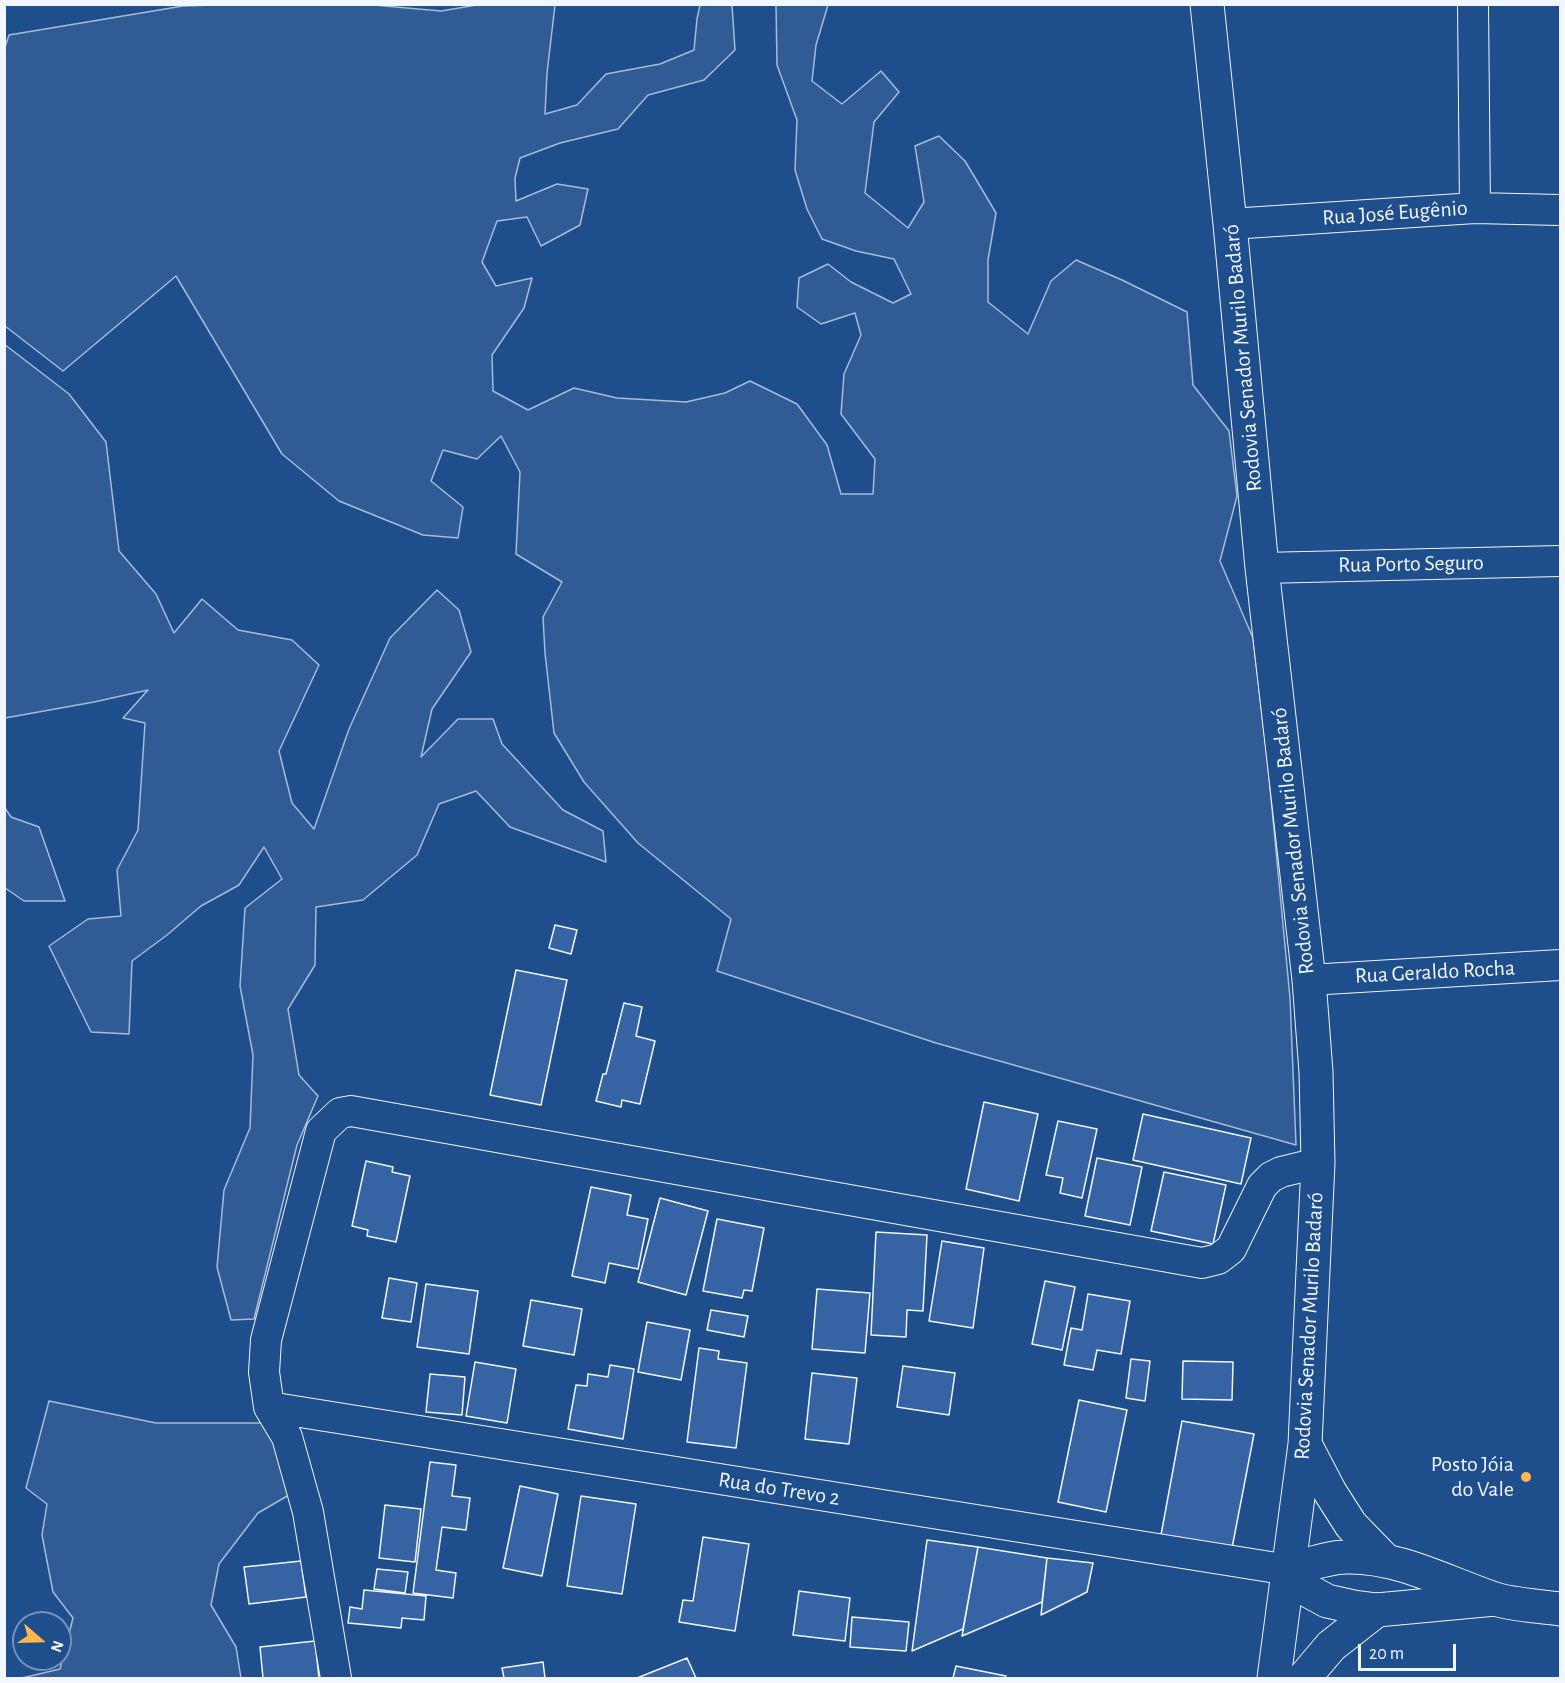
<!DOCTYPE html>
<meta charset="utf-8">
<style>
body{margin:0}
#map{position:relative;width:1565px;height:1683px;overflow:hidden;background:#1f4e8c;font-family:"Alegreya Sans",sans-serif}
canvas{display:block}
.frame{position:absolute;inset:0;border:6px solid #f2f6ff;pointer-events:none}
.north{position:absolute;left:12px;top:1611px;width:60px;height:60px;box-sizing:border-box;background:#1f4e8c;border:2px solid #7391ba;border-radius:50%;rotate:110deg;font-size:16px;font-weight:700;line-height:24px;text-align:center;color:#f2f6ff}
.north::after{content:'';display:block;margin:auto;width:21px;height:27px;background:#ffb74d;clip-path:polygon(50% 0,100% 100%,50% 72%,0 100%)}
.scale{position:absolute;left:1358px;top:1644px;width:98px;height:27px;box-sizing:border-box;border:3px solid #f2f6ff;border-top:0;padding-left:8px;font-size:18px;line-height:21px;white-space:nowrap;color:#f2f6ff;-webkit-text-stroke:4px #1f4e8c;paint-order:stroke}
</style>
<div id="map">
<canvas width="1565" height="1683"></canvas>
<div class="frame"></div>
<div class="north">N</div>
<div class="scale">20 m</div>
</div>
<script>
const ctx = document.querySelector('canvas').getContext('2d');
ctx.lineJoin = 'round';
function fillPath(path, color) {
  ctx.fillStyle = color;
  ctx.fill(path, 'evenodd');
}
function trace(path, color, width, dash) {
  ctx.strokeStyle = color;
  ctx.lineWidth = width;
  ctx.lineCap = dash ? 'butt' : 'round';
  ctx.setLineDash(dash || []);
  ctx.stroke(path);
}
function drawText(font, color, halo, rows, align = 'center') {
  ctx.font = font + ' "Alegreya Sans",sans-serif';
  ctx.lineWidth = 4.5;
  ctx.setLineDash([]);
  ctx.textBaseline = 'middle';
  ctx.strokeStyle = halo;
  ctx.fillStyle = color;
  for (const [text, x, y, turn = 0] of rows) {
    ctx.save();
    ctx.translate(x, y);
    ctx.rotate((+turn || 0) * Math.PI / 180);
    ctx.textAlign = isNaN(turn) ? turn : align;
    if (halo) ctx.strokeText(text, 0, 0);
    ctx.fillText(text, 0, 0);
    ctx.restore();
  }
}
const green = new Path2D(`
 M248,4H362L441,11L477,5H555L547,73L545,114L577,105L606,74L660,64L694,50L697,19L700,5H732L735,50L704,80L648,95L618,129L560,143L520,158L515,178L516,201L557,184L588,189L580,225L541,246L527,217L497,221L482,262L496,286L532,278L524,308L492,355L493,391L528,410L574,388L617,398L686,402L725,393L750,381L797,404L827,445L841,494H873L875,459L841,414L844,374L861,335L855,313L821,324L797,307L799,278L828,264L851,282L893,303L911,294L894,259L856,251L822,239L807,209L795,170L797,120L777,65L776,5H828L816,45L812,81L842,104L881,71L899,92L874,122L865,193L908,228L924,202L915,146L939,136L965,161L996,213L988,260V302L1028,334L1051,281L1076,260L1122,280L1187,312L1193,385L1229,431L1237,496L1220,561L1253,638L1267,756L1290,998L1296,1145L936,1043L717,971L731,919L638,843L584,782L554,733L545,653L543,617L562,582L516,554L520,472L501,436L477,459L443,450L431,481L463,507L458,538L423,535L339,501L282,454L176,276L63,371L5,326L4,50L9,35L183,6Z
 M4,344L69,394L106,442L119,551L156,594L174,633L202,599L238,630L292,640L319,665L279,751L292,803L314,829L349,729L390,638L437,590L459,610L471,652L432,709L421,757L458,719H493L502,744L563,810L603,831L606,862L510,827L476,791L439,804L417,855L363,900L316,907L315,965L288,1009L299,1075L318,1096L297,1145L254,1319L231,1320L217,1267L224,1190L250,1128L253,1055L240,986L245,908L282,879L264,847L239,885L201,906L167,935L132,961L129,1034L91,1032L49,946L88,919L121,916L117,870L138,830L145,723L123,718L148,690L94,702L5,718Z
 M5,808L11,817L39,827L65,901H24L5,888Z
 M49,1401L156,1423H271L289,1495L258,1513L219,1564L211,1605L236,1647L241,1678H22L60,1669L73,1618L53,1592L42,1535L47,1504L26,1488Z`);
fillPath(green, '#305b95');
trace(green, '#a8bbd7', 1.5);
const building = new Path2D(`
 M555,925L577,930L571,954L549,948Z
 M516,970L567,980L541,1105L490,1095Z
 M624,1003L642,1007L636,1036L655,1041L640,1104L622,1100L621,1107L596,1101L603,1074H606Z
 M984,1102L1038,1114L1019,1201L966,1189Z
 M1143,1114L1251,1138L1241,1184L1133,1160Z
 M1058,1121L1097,1129L1082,1198L1060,1193L1063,1178L1046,1175Z
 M1097,1158L1142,1167L1130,1225L1085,1216Z
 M366,1161L393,1167L392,1172L410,1176L396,1242L367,1236L368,1230L352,1226Z
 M1164,1172L1226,1185L1213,1244L1151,1231Z
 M591,1187L631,1195L627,1215L648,1219L638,1269L609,1263L605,1283L572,1276Z
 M660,1198L708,1211L686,1295L638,1282Z
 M717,1219L764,1228L752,1291L744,1290L742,1298L703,1291Z
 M876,1232L927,1235L923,1311L907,1310L906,1337L871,1335Z
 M942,1241L984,1248L973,1328L929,1321Z
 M389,1278L417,1283L411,1322L382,1318Z
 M1045,1281L1075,1287L1062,1350L1032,1344Z
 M426,1284L478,1291L469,1354L417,1347Z
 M817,1289L870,1293L865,1353L812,1349Z
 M1088,1294L1130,1301L1121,1354L1097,1350L1093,1370L1064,1365L1071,1328L1082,1330Z
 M531,1300L582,1309L574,1355L523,1346Z
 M711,1310L748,1316L744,1337L707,1330Z
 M647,1322L690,1330L681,1380L638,1372Z
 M699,1348L719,1351L718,1359L747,1363L736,1448L687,1442Z
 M1131,1359L1150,1361L1145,1401L1126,1398Z
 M1183,1361L1233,1362L1232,1400L1182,1399Z
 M475,1362L516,1369L507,1423L466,1416Z
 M610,1365L634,1369L623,1439L568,1429L576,1385L587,1386L588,1374L608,1377Z
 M903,1366L955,1373L949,1415L897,1407Z
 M812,1373L857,1378L849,1444L805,1439Z
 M430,1374L465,1377L462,1415L426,1412Z
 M1079,1400L1127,1410L1106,1512L1058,1502Z
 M1182,1421L1254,1434L1232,1548L1161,1535Z
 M430,1462L456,1465L452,1496L470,1498L466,1530L442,1527L436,1570L456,1573L453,1598L413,1593Z
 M520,1486L558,1494L542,1576L503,1568Z
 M581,1496L636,1504L622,1594L567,1586Z
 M385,1505L421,1509L415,1562L379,1558Z
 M703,1537L749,1544L735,1631L679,1622L683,1600L693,1601Z
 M927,1540L978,1547L963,1629L912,1651Z
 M978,1547L1047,1558L1042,1602L962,1636Z
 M1047,1558L1093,1563L1087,1592L1041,1615Z
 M301,1561L306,1597L249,1604L244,1567Z
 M377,1569L408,1572L405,1593L374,1589Z
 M364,1590L426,1596L424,1620L402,1618L401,1628L348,1623L350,1607L362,1609Z
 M799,1591L850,1598L845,1641L793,1635Z
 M852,1617L909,1622L906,1651L850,1647Z
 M315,1641L319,1678H263L260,1647Z
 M687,1658L696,1678H637Z
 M543,1662L545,1678H504L502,1668Z
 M956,1666L1006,1676L1005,1678H953Z`);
fillPath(building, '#3563a3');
trace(building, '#f2f6ff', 1.5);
const minor = new Path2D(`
 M1473,4L1475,208
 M1230,224L1475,208L1560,210
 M1262,568L1560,561
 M1309,980L1560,965
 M269,1407L1289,1570
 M336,1678L308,1512L287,1437L269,1407L264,1372L266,1340L321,1131L340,1113L351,1111L1202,1263L1218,1259L1231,1249L1262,1186L1271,1177L1281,1172L1318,1163`);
const tertiary = new Path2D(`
 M1495,1599L1377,1610L1354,1607L1327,1601L1307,1590L1289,1570C1307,1565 1328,1557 1347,1557C1398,1556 1445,1582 1492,1598C1510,1605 1541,1606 1560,1609`);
const primary = new Path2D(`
 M1207,4L1230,224L1262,568L1309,980L1316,1072L1318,1163L1305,1444L1274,1678
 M1305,1444L1330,1492L1351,1525L1384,1559
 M1304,1678L1331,1646L1377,1610`);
trace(minor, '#f2f6ff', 32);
trace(tertiary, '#f2f6ff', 35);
trace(primary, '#f2f6ff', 35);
trace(minor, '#1f4e8c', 30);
trace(tertiary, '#1f4e8c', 33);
trace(primary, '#1f4e8c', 33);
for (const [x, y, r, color] of [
 [1526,1477,6,"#ffb74d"]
]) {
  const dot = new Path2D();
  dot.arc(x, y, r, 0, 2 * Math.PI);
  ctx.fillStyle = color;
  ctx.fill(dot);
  trace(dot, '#1f4e8c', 2);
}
drawText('22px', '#f2f6ff', '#1f4e8c', [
 ["Rua José Eugênio",1395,213,-4],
 ["Rodovia Senador Murilo Badaró",1243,358,-95],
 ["Rua Porto Seguro",1411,564,-1],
 ["Rodovia Senador Murilo Badaró",1293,841,-96],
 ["Rua Geraldo Rocha",1435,972,-3],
 ["Rodovia Senador Murilo Badaró",1309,1326,-87],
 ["Rua do Trevo 2",779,1489,9]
]);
drawText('22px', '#f2f6ff', '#1f4e8c', [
 ["Posto Jóia",1514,1464],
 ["do Vale",1514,1489]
], 'right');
</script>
